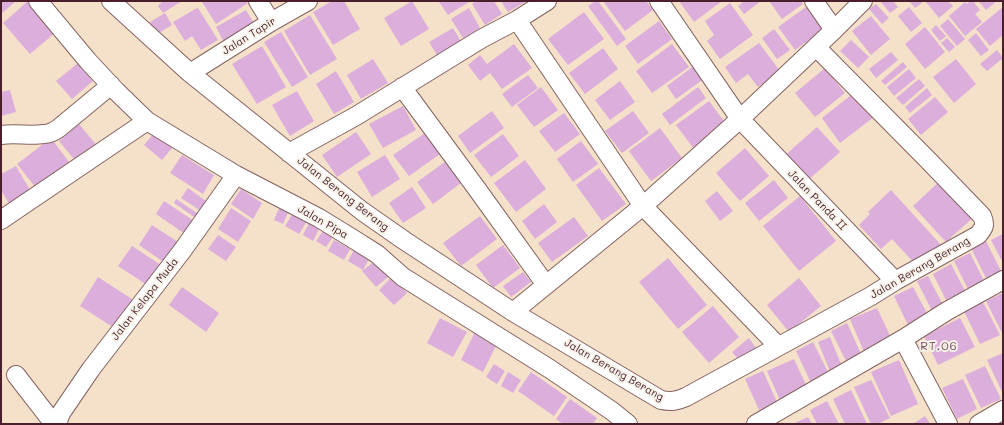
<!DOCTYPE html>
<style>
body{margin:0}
#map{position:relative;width:1004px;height:425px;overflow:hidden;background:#f5e1c9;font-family:Mali,sans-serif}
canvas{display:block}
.frame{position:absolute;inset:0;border:2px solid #4a1f2b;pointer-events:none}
</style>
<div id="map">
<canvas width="1004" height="425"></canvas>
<div class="frame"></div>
</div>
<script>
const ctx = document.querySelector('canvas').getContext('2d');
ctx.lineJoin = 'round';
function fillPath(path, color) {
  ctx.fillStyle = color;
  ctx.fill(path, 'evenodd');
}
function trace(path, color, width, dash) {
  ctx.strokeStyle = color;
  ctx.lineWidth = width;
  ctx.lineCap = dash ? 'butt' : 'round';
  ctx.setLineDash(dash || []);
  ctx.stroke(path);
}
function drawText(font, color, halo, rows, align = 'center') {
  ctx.font = font + ' Mali,sans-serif';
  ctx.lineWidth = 4;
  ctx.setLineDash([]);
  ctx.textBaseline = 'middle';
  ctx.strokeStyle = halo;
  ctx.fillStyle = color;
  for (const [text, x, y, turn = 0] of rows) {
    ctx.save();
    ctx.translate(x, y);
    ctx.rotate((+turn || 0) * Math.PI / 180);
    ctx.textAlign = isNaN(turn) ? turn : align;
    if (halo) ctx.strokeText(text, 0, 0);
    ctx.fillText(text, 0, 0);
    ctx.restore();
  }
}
fillPath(new Path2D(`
 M1,1H16L1,14Z
 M28,1H30L56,32L30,54L3,23Z
 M163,1H182L163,13L158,6Z
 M203,1H247L248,3L216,24L202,2Z
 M332,1H344L360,29L333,45L313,12Z
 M412,1L429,29L401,46L384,18Z
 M441,1H469V2L448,15L439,2Z
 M476,1H494L502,14L485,25L472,4Z
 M501,1H527L508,12Z
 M596,1H598L626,39L617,46L588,6Z
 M603,1H646L653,10L625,31Z
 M679,1H722L694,22Z
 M744,1H761L744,14L738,6Z
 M769,1H801L803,4L782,19Z
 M880,1H893L898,7L890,13Z
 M909,1H920L922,3L915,8Z
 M927,1H948L953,6L939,18L926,2Z
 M970,1H973L980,10L975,14L982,22L965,36L949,16L965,2L967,4Z
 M978,1H997L986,10Z
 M730,3L753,35L720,59L707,41L714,35L705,21Z
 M876,4L889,18L882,24L869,9Z
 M806,7L823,30L795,50L778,27Z
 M909,7L922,23L911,32L898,16Z
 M1003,7V35L990,46L976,29Z
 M197,8H198L218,40L201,50L192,36L185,41L173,22Z
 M469,8L480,28L463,38L451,19Z
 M246,10L256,27L225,44L216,27Z
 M584,12L604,39L568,65L548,39Z
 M165,13L172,25L157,34L150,22Z
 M310,15L337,59L310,75L284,31Z
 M871,16L890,39L871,55L852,31Z
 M948,19L965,39L957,46L940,26Z
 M659,21L672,39L638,64L625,46Z
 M936,25L946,36L940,41L931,30Z
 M925,27L945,52L925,69L905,44Z
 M453,28L463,45L440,60L429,42Z
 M774,29L790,50L777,59L762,38Z
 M281,32L308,77L292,87L264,42Z
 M976,33L989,50L981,56L968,40Z
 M947,38L955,47L949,52L941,43Z
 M851,40L869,57L858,68L840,51Z
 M759,43L780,71L758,87L748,74L736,83L725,67Z
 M514,44L532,68L502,89L490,73L480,81L468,65L480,55L487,64Z
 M672,44L689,67L652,93L636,71Z
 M262,46L286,87L257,104L232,64Z
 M603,48L618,69L585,94L569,73Z
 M997,50L1003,58L987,71L980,64Z
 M891,52L898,60L876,78L869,69Z
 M373,59L388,83L361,99L347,75Z
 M956,59L976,84L954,103L933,77Z
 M903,62L907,67L885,85L881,81Z
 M78,63L93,81L72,99L56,81Z
 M695,65L705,78L676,99L667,86Z
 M825,68L845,93L815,117L795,93Z
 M909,69L916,78L894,96L887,87Z
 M336,71L354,102L334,114L316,84Z
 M528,75L538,88L512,107L502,94Z
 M919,79L925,86L903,105L896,98Z
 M620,81L635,102L610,120L595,100Z
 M541,87L558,110L534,127L517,105Z
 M698,87L706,98L670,125L662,114Z
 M927,88L932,95L910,113L905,107Z
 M10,90L16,112L1,116V92Z
 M297,91L314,121L290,136L272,105Z
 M855,92L874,117L840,143L822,118Z
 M935,97L948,112L921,135L908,119Z
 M709,101L727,125L694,149L676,125Z
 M403,106L416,130L383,148L369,124Z
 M492,111L504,128L470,153L458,136Z
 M633,111L649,133L622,153L605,131Z
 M564,113L580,134L555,152L539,131Z
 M79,124L99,148L78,164L59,141Z
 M817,127L840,152L806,182L783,157Z
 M660,128L682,158L651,181L629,151Z
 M155,132L173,147L162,160L144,145Z
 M356,132L371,154L337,177L322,155Z
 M425,133L440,154L409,176L393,155Z
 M503,134L519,156L491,177L474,155Z
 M51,138L72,166L39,192L17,164Z
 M581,141L598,164L573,182L557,159Z
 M745,148L769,176L740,201L716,173Z
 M182,155L214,175L203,194L170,173Z
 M385,155L400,179L372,197L357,172Z
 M449,159L465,180L433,204L417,182Z
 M525,160L546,189L516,212L494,183Z
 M16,166L33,195L11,207L1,190V174Z
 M599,168L626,204L602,221L576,185Z
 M942,179L976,215L946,242L913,206Z
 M774,180L788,198L759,221L745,203Z
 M412,187L426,208L403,223L389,203Z
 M188,188L213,206L207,215L181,198Z
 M241,189L262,203L253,219L231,204Z
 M891,190L942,246L918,267L892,239L881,249L859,225L870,214L868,212Z
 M717,191L733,211L720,221L705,201Z
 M800,196L836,241L799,271L763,226Z
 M176,199L203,217L200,221L174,203Z
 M164,201L197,223L188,236L156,214Z
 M281,204L290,208L283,224L274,220Z
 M544,204L557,222L535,239L522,221Z
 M231,208L251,221L238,242L218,229Z
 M293,213L307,221L299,234L285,226Z
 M480,216L497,239L461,266L443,243Z
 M574,217L588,236L552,262L538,243Z
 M309,223L319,229L313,241L303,235Z
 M152,225L178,242L165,263L139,245Z
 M323,231L333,237L326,247L316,241Z
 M1003,234V263L991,240Z
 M218,235L236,247L226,261L208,249Z
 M334,240L350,249L344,260L328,251Z
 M986,241L1001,271L986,278L971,248Z
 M503,245L520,268L493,288L476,265Z
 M132,246L164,267L150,287L118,266Z
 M354,250L369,259L363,270L348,261Z
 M970,253L984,281L968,289L954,261Z
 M668,258L707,305L678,329L639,282Z
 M375,261L388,277L376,287L362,271Z
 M951,264L965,291L946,300L933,274Z
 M523,272L531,282L511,297L503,286Z
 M928,276L944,307L933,313L917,281Z
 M98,277L138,303L119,331L80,306Z
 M392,277L407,293L394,305L379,290Z
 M799,278L821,306L789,332L767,305Z
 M182,287L219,313L206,332L169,305Z
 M913,287L929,317L909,327L894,296Z
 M1003,293V335L986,301Z
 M983,302L1000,335L980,344L964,311Z
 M713,306L739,337L709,363L682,332Z
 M877,308L893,342L865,354L850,319Z
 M440,318L467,332L453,357L427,343Z
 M960,318L975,347L938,365L924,336Z
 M847,323L862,356L847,363L831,331Z
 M475,332L497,344L483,372L461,360Z
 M830,337L843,369L831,374L818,342Z
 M749,338L758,351L742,364L732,352Z
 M813,342L829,374L811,383L796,351Z
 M1003,353V394L987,360Z
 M794,359L807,387L780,400L767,371Z
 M899,360L918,404L891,416L871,372Z
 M494,364L505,371L497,384L486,377Z
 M985,366L1001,399L981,408L965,375Z
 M763,371L777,402L759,410L745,379Z
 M508,372L521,380L513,393L501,386Z
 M531,372L567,397L554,416L518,391Z
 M963,379L977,409L957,419L942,388Z
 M871,380L890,418L878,424H871L854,387Z
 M851,390L867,424H845L833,399Z
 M570,399L597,418L593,424H563L556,419Z
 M827,401L839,424H817L810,410Z
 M925,416L930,424H913Z
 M808,417L812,424H793Z`), '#dbaedb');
const minor = new Path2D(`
 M38,1L88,61L116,91L147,121L236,175L319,218L350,237L377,254L403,277L550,369L612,411L628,424
 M111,1L190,73L362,211L405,241L513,312L661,400C671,402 677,401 686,397L871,296L895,281L978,235C984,228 986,225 982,216L926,158L816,47
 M258,1L271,22
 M659,1L740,119L895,281
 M814,1L834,30
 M517,20L643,206L778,346
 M190,73L271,22L308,1
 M402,87L477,189L546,285
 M1,135C15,133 30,136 44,134C50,134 55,131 59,128L111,85
 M289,153L356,116L481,39L517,20L547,1
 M1,220L147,121
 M513,312L643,206L740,119L834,30L863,1
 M903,339L948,424
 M16,375L54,424
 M57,424L61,413L91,369L182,251L236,175
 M756,424L903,339L947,311L1003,280
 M979,424L1003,410`);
trace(minor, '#866362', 20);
trace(minor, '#fff', 18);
drawText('11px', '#4a1f2b', '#f7f3e8', [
 ["Jalan Tapir",249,36,-32],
 ["Jalan Berang Berang",343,194,38],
 ["Jalan Panda II",817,200,46],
 ["Jalan Pipa",323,222,30],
 ["Jalan Berang Berang",920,268,-30],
 ["Jalan Kelapa Muda",145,299,-52],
 ["Jalan Berang Berang",614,370,30]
]);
ctx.letterSpacing = '1px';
drawText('12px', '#7d5169', '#f7f3e8', [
 ["RT.06",939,346]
]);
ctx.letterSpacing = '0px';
</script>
